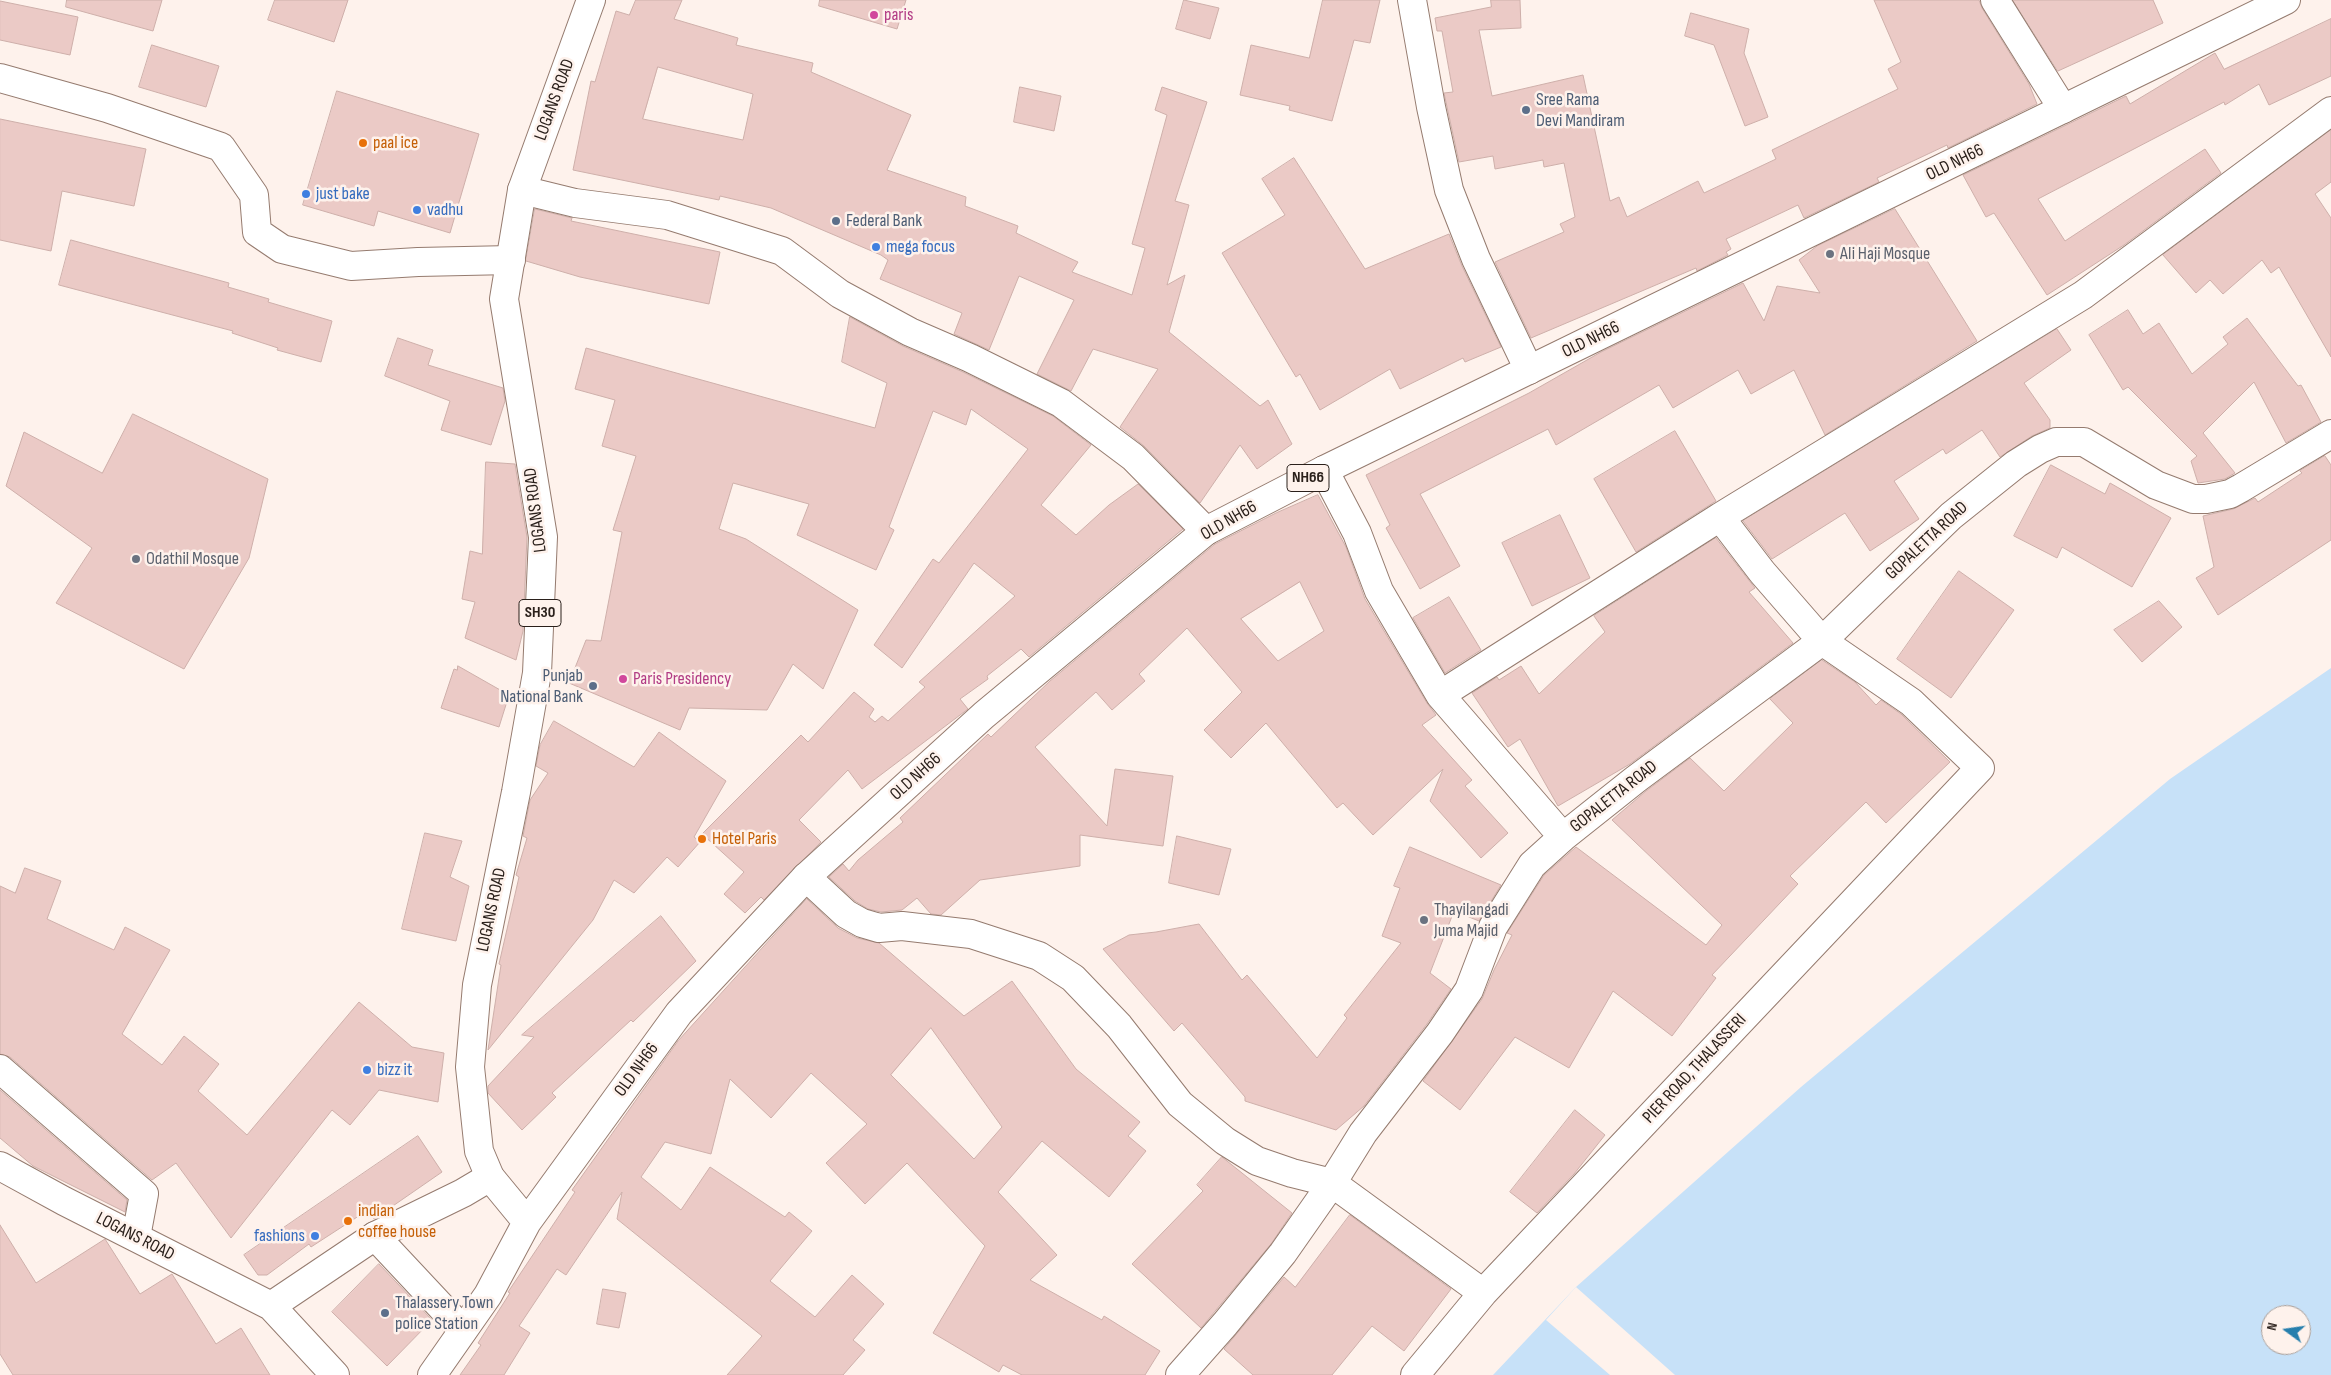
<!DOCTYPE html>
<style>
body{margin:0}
#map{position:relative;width:2331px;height:1375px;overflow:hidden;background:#fef2ec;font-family:"Sofia Sans Condensed",sans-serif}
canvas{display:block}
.north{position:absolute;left:2261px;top:1305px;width:50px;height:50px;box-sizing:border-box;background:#fef2ec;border:1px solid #a99e98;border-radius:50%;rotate:284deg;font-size:14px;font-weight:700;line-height:20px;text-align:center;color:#2a201b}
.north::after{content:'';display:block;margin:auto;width:18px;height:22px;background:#267fad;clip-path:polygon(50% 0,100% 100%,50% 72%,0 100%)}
</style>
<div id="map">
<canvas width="2331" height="1375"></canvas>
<div class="north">N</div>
</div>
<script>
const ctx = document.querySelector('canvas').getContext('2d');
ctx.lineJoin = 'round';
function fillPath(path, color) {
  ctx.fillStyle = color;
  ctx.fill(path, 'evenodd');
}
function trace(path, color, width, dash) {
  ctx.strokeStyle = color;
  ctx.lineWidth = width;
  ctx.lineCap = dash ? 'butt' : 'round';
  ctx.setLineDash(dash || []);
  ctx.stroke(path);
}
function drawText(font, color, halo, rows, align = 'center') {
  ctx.font = font + ' "Sofia Sans Condensed",sans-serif';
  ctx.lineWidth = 5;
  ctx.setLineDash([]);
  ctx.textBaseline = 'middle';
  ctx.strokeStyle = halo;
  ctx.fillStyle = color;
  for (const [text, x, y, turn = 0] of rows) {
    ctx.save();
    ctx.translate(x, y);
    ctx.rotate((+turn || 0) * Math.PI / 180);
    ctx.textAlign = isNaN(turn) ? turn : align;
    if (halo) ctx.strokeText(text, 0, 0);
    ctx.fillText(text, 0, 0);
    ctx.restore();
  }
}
fillPath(new Path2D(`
 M2331,668V1375H1493L1576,1287L1801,1087L2170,779ZM2271,1315H2301V1345H2271Z`), '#c7e1f8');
fillPath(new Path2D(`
 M1576,1287L1675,1375H1610L1546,1320Z`), '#fef2ec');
const building = new Path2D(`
 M67,0H162L153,31L66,7Z
 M275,0H348L334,42L268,20Z
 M636,0H682L674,19L738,38L736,45L813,63L811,72L911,115L887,170L966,197L965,206L1018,226L1016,233L1078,262L1072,272L1132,295L1145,248L1132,244L1167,115L1155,110L1162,87L1207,102L1175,201L1189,205L1167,285L1185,275L1169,332L1260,406L1268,400L1292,444L1257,469L1240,445L1200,503L1144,446L1120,427L1158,369L1093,349L1071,391L1037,374L1074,300L1019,276L989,350L954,334L962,313L880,279L888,260L881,255L771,208L720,196L719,200L573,170L591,81L595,82L616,11L629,15ZM658,67L753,94L743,140L643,119Z
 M820,0H906L897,29L819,6Z
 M1184,0L1219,8L1210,39L1176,29Z
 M1323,0H1380L1370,43L1354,40L1332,121L1289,110L1290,106L1240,95L1251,45L1309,58Z
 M1491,0H1520L1521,28L1479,30L1492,96L1583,75L1610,201L1619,197L1627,217L1698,181L1704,193L1776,159L1772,150L1898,89L1888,69L1901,62L1874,0H1979L1982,8L2029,84L2037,104L1948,148L1947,145L1877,178L1879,182L1804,218L1798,205L1726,239L1731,249L1726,252L1728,255L1697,271L1696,268L1531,338L1495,262L1564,232L1560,224L1575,217L1564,163L1544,167L1543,160L1495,169L1493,156L1459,162L1444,93L1453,92L1442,31H1437L1435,18L1491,7Z
 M2013,0H2153L2163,23L2058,71Z
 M0,1L78,17L70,55L0,40Z
 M1691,13L1749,29L1744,53L1768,117L1745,126L1714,45L1685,36Z
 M2331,19V76L2269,105L2259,84L2225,105L2224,102L2038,199L2065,241L2205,149L2221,173L2124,245L2047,295L1994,213L1986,217L1963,175L2126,96L2130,104L2215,53L2224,69Z
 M152,45L219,66L206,107L139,87Z
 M1020,87L1061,96L1054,131L1014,122Z
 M337,91L479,134L450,233L378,211L374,226L303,205Z
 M0,119L146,149L134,206L62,191L51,251L0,240Z
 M2331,130V182L2315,194L2331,218V357L2279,267L2271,273L2262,260L2223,294L2210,280L2196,293L2163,255Z
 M1294,158L1365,269L1449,234L1462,266L1501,347L1465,362L1463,358L1400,389L1390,369L1320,410L1300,374L1296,377L1222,253L1285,215L1262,179Z
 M535,209L572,218L571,221L720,252L709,304L580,277L526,261Z
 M1895,209L1977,341L1825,435L1794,370L1751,394L1738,370L1673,408L1659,385L1556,445L1548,429L1420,494L1460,566L1420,589L1386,528L1390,525L1366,475L1529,393L1601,352L1743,283L1764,321L1777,286L1820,293L1799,260L1817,246Z
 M71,240L229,283L228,287L269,299L268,302L332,321L321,362L277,350L278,348L232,333L233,331L59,285Z
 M2128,310L2143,334L2159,323L2192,374L2228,344L2223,337L2247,318L2298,386L2301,385L2321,422L2286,443L2254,382L2203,433L2235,473L2225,479L2198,483L2191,461L2197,456L2128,387L2123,390L2089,335Z
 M850,317L903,346L963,372L1053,416L1091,445L1041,505L1076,535L1109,505L1138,484L1183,529L1029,657L1021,649L987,676L988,679L960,699L968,709L862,789L848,770L799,820L821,842L764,900L761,897L745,913L724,894L744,872L702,834L801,735L808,742L854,692L874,709L869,717L875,722L882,716L888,721L925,687L919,682L1015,596L974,563L902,668L874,645L933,559L939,563L1028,449L971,409L966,425L933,411L889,527L894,530L876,570L797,535L809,504L733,483L719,529L746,539L858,610L823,689L793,664L767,710L689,708L680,730L569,683L586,640L601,641L622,532L613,530L636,456L602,446L615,400L575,389L586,348L875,428L887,383L842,362Z
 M2057,329L2071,350L2024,383L2050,420V428L2032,436L2000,457L1982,430L1946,454L1943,449L1894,481L1919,519L1870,551L1845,513L1772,559L1743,521Z
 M398,338L433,350L428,365L503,388L505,401L491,445L441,430L450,401L385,376Z
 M133,414L268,479L249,558L184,669L56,603L92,548L6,486L24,432L102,473Z
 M1675,431L1716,501L1636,552L1594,479Z
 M2325,456L2331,465V540L2218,615L2196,578L2214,567L2203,516L2233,509L2255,498L2258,502L2302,473L2300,471Z
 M486,462L515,464L527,537L523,631L516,660L465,638L475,602L462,599L470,551L482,554Z
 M2051,465L2105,494L2110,483L2171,518L2132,587L2062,547L2057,558L2014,536Z
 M1318,495L1346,547L1365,599L1427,703L1436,715L1422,725L1472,780L1465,786L1508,833L1481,858L1430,801L1443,769L1373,835L1343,803L1337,808L1266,723L1231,758L1204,730L1242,692L1187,628L1139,674L1145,681L1112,710L1096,692L1035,747L1107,826L1115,769L1173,776L1163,846L1080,835V866L980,880L941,915L931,914L917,898L902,910L881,912L868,909L855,901L829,877L843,864L849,871L858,860L903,822L900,818L988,734L991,737L1050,681L1215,544L1276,513ZM1300,582L1324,631L1278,661L1241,619Z
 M1560,515L1590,578L1532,606L1502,543Z
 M1716,538L1755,588L1749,592L1793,643L1630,764L1558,806L1520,739L1508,747L1472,693L1497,677L1499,680L1521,666L1539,694L1605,632L1594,616Z
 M1959,571L2014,610L1951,698L1897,659Z
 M1449,597L1481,650L1445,673L1413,618Z
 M2159,601L2182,627L2142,662L2114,630Z
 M1822,660L1855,682L1876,705L1881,700L1901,714L1950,762L1886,823L1866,802L1790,876L1798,884L1712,975L1716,978L1672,1036L1613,991L1569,1068L1515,1037L1460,1110L1423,1081L1482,999L1494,970L1512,935L1507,933L1544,875L1576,847L1706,945L1722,925L1612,820L1646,791L1690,758L1724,791L1793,723L1770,699Z
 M458,666L509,695L499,727L441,708L454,669L457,670Z
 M554,721L634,767L659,732L726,781L694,837L700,842L678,867L667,857L634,893L614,880L593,920L488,1050L501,965L499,964L519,877L516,875L527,838L523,836L530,800L548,773L536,766L540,745Z
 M425,833L462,841L450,877L469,886L456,941L402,929Z
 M1177,836L1231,849L1219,895L1169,883Z
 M1410,847L1501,885L1479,921L1454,911L1430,973L1451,989L1427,1024L1364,1106L1336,1130L1245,1101V1097L1182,1023L1174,1031L1103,949L1129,935L1156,932L1199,924L1242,980L1247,975L1317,1058L1347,1018L1344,1015L1401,943L1382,936L1400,888L1394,886Z
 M25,868L61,881L47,919L114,950L125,927L170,950L122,1034L162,1065L184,1036L219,1064L198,1091L247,1135L359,1002L412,1047L444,1053L438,1102L379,1090L350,1125L332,1110L231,1238L176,1163L152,1180L10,1057L0,1054V886L15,893Z
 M807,899L838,928L857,938L879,943L964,1016L1012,981L1076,1069L1140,1122L1128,1136L1146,1151L1109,1197L1042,1141L998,1192L1057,1255L1030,1280L1102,1320L1104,1316L1160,1351L1145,1375H1022L1003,1365L999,1372L933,1333L985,1246L907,1163L865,1204L826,1163L867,1124L811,1073L771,1118L730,1079L711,1154L665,1142L641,1177L681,1210L710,1167L785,1217L789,1212L812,1231L770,1281L815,1317L852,1275L884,1304L853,1340L865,1350L843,1375H727L762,1336L617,1219L622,1192L566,1275L557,1269L519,1326L530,1333L504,1375H460L481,1345L478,1343L510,1293L508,1292L575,1192L572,1190L678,1041ZM931,1028L1002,1127L974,1159L891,1075Z
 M661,916L696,961L633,1022L631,1020L552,1093L556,1097L522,1130L488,1093V1086L534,1037L522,1035Z
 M0,1090L127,1200L125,1212L33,1166L0,1138Z
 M1575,1110L1605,1135L1574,1174L1537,1213L1510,1192Z
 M418,1136L442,1172L374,1219L368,1210L311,1247L309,1244L267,1275H258L244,1255Z
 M1222,1157L1292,1213L1271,1244L1201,1328L1132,1264L1203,1191L1197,1185Z
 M1350,1215L1451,1289L1404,1351L1372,1326L1332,1375H1253L1224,1349L1284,1277L1295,1287Z
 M0,1225L36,1283L105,1239L140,1294L172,1274L216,1344L241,1328L270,1375H13L0,1354Z
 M379,1264L432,1320L387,1366L332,1312Z
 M603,1289L626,1293L619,1328L597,1324Z`);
fillPath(building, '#ebcac6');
trace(building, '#ceafaa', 1);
const street = new Path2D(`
 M1412,0L1431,107L1449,190L1476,259L1529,370
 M1995,0L2063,109
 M0,78L107,108L221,147L254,195L257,232L282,249L351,266L418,262L511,260
 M522,190L575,203L667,215L782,251L840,294L910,332L970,358L1061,403L1133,457L1206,531
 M1324,470L1357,533L1379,591L1440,695L1563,837
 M1720,517L2083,295L2331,111
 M806,877L846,914L862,923L879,928L902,926L971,934L1039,956L1073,978L1119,1026L1180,1104L1225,1141L1257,1161L1292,1173L1332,1183L1483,1293
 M0,1069L144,1194L136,1237
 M375,1236L463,1330
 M1180,1375L1225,1324L1283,1253L1332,1183L1363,1133L1440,1033L1469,990L1493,927L1532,865L1563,837L1636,779L1822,641L1951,516L2016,464L2040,449L2056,442H2084L2156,485L2193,499H2206L2230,494L2241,488L2331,434
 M1415,1375L1483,1293L1980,768L1911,702L1822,641L1762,572L1720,517L1440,695`);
const secondary = new Path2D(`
 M0,1166L64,1201L271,1306L335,1375
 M271,1306L375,1236L463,1193L490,1177`);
const primary = new Path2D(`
 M527,1222L490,1177L479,1151L470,1067L477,985L516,792L537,673L543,537L504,299L522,190L591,0
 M432,1375L488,1295L527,1222L679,1013L806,877L984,715L1206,531L1324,470L2286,0`);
trace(street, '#957b6f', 30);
trace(secondary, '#957b6f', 30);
trace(primary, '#957b6f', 30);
trace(street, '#fff', 28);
trace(secondary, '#fff', 28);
trace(primary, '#fff', 28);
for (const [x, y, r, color] of [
 [874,15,5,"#d1479c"],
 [1526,110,5,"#5c6f8a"],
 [363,143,5,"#e8710a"],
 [306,194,5,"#3f7fe0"],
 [417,210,5,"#3f7fe0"],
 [836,221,5,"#5c6f8a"],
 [876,247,5,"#3f7fe0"],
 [1830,254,5,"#6b7280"],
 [136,559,5,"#6b7280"],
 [623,679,5,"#d1479c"],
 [593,686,5,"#5c6f8a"],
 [702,839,5,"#e8710a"],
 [1424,920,5,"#6b7280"],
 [367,1070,5,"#3f7fe0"],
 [348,1221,5,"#e8710a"],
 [315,1236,5,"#3f7fe0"],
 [385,1313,5,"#5c6f8a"]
]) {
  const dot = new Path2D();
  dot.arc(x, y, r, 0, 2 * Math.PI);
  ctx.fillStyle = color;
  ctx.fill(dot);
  trace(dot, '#fef2ec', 2);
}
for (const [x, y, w] of [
 [1308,478,42],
 [540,613,42]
]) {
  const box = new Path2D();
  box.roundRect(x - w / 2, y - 13.5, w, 27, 4);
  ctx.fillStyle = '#fef2ec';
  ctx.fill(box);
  trace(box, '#2a201b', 1);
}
drawText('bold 16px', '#2a201b', null, [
 ["NH66",1308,478],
 ["SH30",540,613]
]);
drawText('18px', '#b23c85', '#fef2ec', [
 ["paris",884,15],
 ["Paris Presidency",633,679]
], 'left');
drawText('18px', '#2a201b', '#fef2ec', [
 ["LOGANS ROAD",555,100,-70],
 ["OLD NH66",1955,163,-26],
 ["OLD NH66",1591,340,-26],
 ["LOGANS ROAD",536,510,-97],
 ["OLD NH66",1229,521,-30],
 ["GOPALETTA ROAD",1927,541,-43],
 ["OLD NH66",916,777,-42],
 ["GOPALETTA ROAD",1614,797,-38],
 ["LOGANS ROAD",492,910,-78],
 ["PIER ROAD, THALASSERI",1695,1069,-47],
 ["OLD NH66",637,1070,-54],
 ["LOGANS ROAD",135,1237,27]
]);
drawText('18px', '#4e5e75', '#fef2ec', [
 ["Sree Rama",1536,100],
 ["Devi Mandiram",1536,121],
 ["Federal Bank",846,221],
 ["Punjab",583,676,"right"],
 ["National Bank",583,697,"right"],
 ["Thalassery Town",395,1303],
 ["police Station",395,1324]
], 'left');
drawText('18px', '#c56008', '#fef2ec', [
 ["paal ice",373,143],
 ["Hotel Paris",712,839],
 ["indian",358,1211],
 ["coffee house",358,1232]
], 'left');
drawText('18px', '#366cbe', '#fef2ec', [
 ["just bake",316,194],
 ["vadhu",427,210],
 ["mega focus",886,247],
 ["bizz it",377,1070],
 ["fashions",305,1236,"right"]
], 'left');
drawText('18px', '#5b616d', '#fef2ec', [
 ["Ali Haji Mosque",1840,254],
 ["Odathil Mosque",146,559],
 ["Thayilangadi",1434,910],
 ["Juma Majid",1434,931]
], 'left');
</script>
